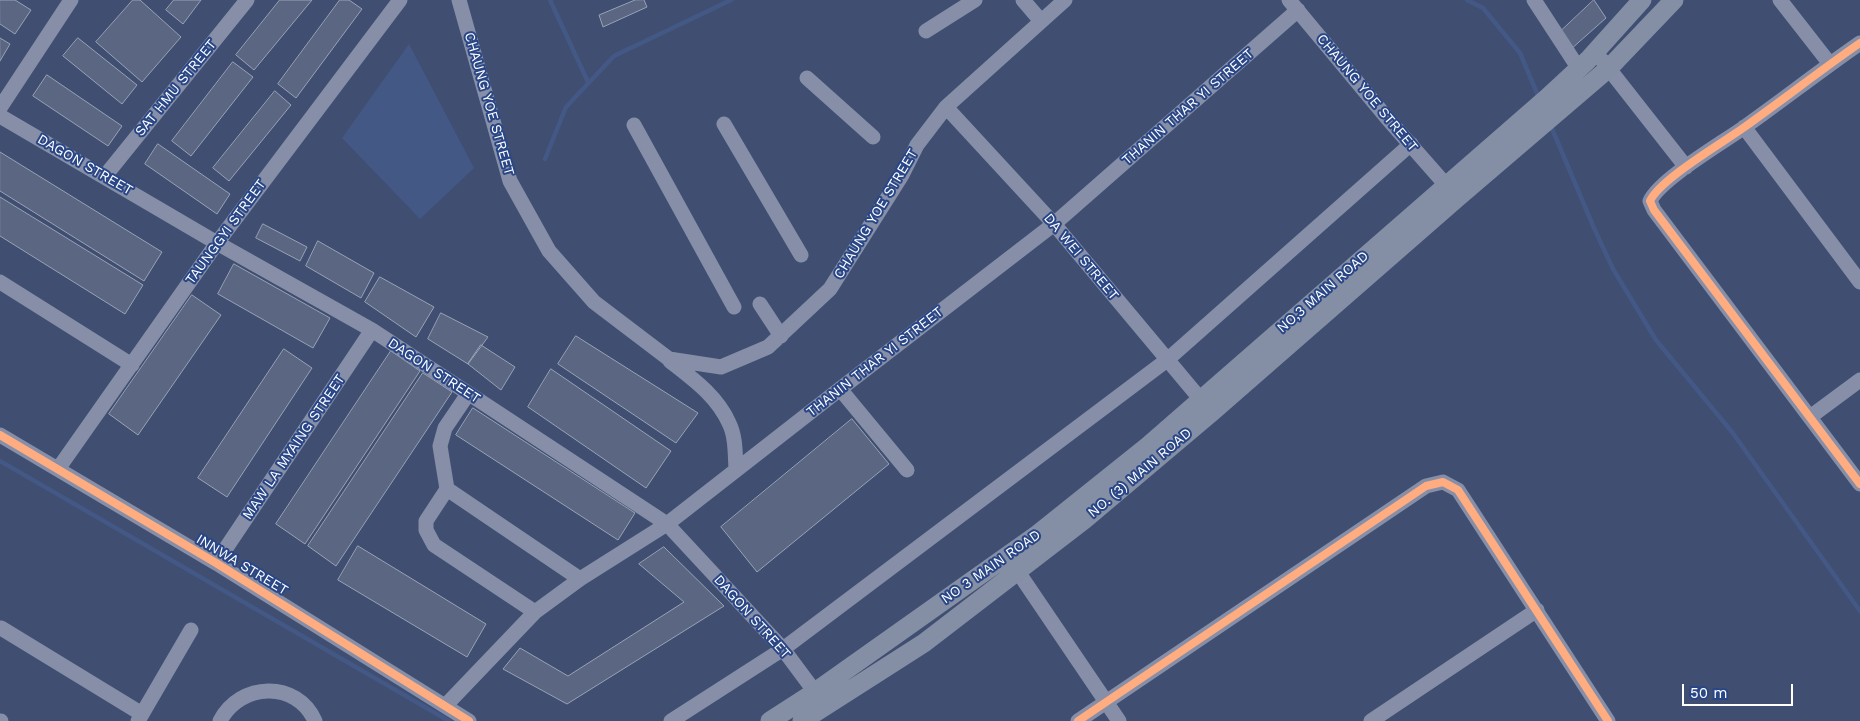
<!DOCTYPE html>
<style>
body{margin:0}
#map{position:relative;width:1860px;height:721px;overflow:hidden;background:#3f4e71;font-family:"Work Sans",sans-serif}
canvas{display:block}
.scale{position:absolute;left:1682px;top:684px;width:111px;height:22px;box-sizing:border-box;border:2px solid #fff;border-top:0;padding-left:6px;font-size:15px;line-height:18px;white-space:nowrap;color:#fff;-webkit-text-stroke:4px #294687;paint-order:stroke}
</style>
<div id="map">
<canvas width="1860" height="721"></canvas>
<div class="scale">50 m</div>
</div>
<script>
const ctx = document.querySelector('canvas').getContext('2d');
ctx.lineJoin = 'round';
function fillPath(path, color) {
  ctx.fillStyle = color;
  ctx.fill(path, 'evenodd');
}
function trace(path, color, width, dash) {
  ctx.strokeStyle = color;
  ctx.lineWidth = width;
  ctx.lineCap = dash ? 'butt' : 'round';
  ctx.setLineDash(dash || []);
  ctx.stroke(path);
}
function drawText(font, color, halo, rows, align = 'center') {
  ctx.font = font + ' "Work Sans",sans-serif';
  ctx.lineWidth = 4;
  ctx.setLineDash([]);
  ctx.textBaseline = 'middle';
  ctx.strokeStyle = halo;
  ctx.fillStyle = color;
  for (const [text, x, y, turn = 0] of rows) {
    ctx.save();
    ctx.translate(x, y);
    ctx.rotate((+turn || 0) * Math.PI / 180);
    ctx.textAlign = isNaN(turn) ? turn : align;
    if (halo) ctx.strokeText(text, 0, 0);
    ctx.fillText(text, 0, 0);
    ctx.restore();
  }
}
fillPath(new Path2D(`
 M409,44L474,168L420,219L342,138Z`), '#445886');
trace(new Path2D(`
 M550,0L588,82
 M1467,0L1483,8L1520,53L1539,98
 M1550,124L1594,228L1613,269L1656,340L1732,432L1860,611
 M545,159L566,107L614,56L731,0
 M0,461L449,721`), '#445886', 4.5);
const building = new Path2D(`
 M0,0H15L31,10L15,34L0,24Z
 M133,0H140L181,37L142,82L96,42Z
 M174,0H201L183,24L166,10Z
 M280,0H312L254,70L236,55Z
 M340,0H349L362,9L296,98L278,84Z
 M644,0L647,7L603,27L599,15L635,0Z
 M1594,0L1606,18L1570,50L1560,32Z
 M0,38L10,44L0,61Z
 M78,38L137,85L122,104L63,56Z
 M233,62L253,77L191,156L172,141Z
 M47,75L122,126L108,146L33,96Z
 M275,91L291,105L229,181L213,168Z
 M158,144L230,194L217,214L145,164Z
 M0,152L162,252L144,281L0,191Z
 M0,197L143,285L125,314L0,236Z
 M263,224L307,247L300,261L256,238Z
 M318,241L374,273L361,298L306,266Z
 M234,264L330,318L313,348L218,294Z
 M380,277L434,307L416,337L365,302Z
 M192,295L221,315L138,435L109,414Z
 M441,313L488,337L468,364L428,339Z
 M576,336L698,413L676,443L558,364Z
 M481,345L515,367L501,390L468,364Z
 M284,349L312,368L227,497L198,478Z
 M391,351L420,371L305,544L276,524Z
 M551,369L671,451L646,488L528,407Z
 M423,373L452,392L336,566L308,546Z
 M473,408L635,513L618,540L456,435Z
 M852,419L889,464L757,572L721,527Z
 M358,546L486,624L467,657L338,580Z
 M664,547L724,606L567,704L503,669L520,648L568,676L684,602L639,564Z`);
fillPath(building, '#5a6682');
trace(building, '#99a2b5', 1);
trace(new Path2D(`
 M459,0L510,181L549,251L594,302L669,359L721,367L768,347L830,289L902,175L917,145L946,107L1065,0
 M1023,0L1041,21
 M1289,0L1387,118L1453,193
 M1534,0L1579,69
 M1780,0L1830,64
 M926,31L975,0
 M1860,43C1821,70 1784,99 1746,126C1724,142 1660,179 1650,201L1654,210L1860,484
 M1602,60L1686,167
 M807,78L873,137
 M946,107L1054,224L1207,407
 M0,108L71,0
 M0,116L217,243L372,330L667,524L783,649L815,692
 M724,124L801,255
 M634,125L734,307
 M1744,127L1860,282
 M105,176L247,0
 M0,282L132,365
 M760,304L781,336
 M670,361C693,379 717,396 729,423C736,437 735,454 736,469
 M840,389L907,470
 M1810,417L1860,380
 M0,435L216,563L469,721
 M58,469L217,243L400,0
 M447,489L440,446L445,428L468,394
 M216,563L372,330
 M1012,563L1119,721
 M535,612L434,545L426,530V521L447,489L580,579
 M1,628L142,714
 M446,705L535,612L580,579L667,524L840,389L1054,224L1298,10
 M0,721H1
 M138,721L191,630
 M220,721C240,682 297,680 315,721
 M671,721L783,649L1167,360L1411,144
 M1078,721L1426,486L1443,482L1458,490L1608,721
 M1371,721L1537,610`), '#868fa7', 15);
trace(new Path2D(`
 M770,721L815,692L1038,534L1148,446L1547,98L1588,60L1642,0
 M802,721L924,643L1084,520L1212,412L1457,198L1609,68L1674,0`), '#848ea4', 19);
trace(new Path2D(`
 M1860,43C1821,70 1784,99 1746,126C1724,142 1660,179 1650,201L1654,210L1860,484
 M0,435L216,563L469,721
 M1078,721L1426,486L1443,482L1458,490L1608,721`), '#ffac80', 8);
drawText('14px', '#fff', '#294687', [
 ["SAT HMU STREET",176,88,-51],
 ["CHAUNG YOE STREET",1367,93,50],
 ["CHAUNG YOE STREET",489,104,74],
 ["THANIN THAR YI STREET",1188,107,-41],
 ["DAGON STREET",85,165,30],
 ["CHAUNG YOE STREET",876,214,-59],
 ["TAUNGGYI STREET",226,232,-54],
 ["DA WEI STREET",1081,257,50],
 ["NO,3 MAIN ROAD",1323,292,-41],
 ["THANIN THAR YI STREET",875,362,-38],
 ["DAGON STREET",434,371,33],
 ["MAW LA MYAING STREET",294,447,-56],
 ["NO. (3) MAIN ROAD",1140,473,-40],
 ["INNWA STREET",242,565,31],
 ["NO 3 MAIN ROAD",991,567,-35],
 ["DAGON STREET",752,617,48]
]);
</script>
